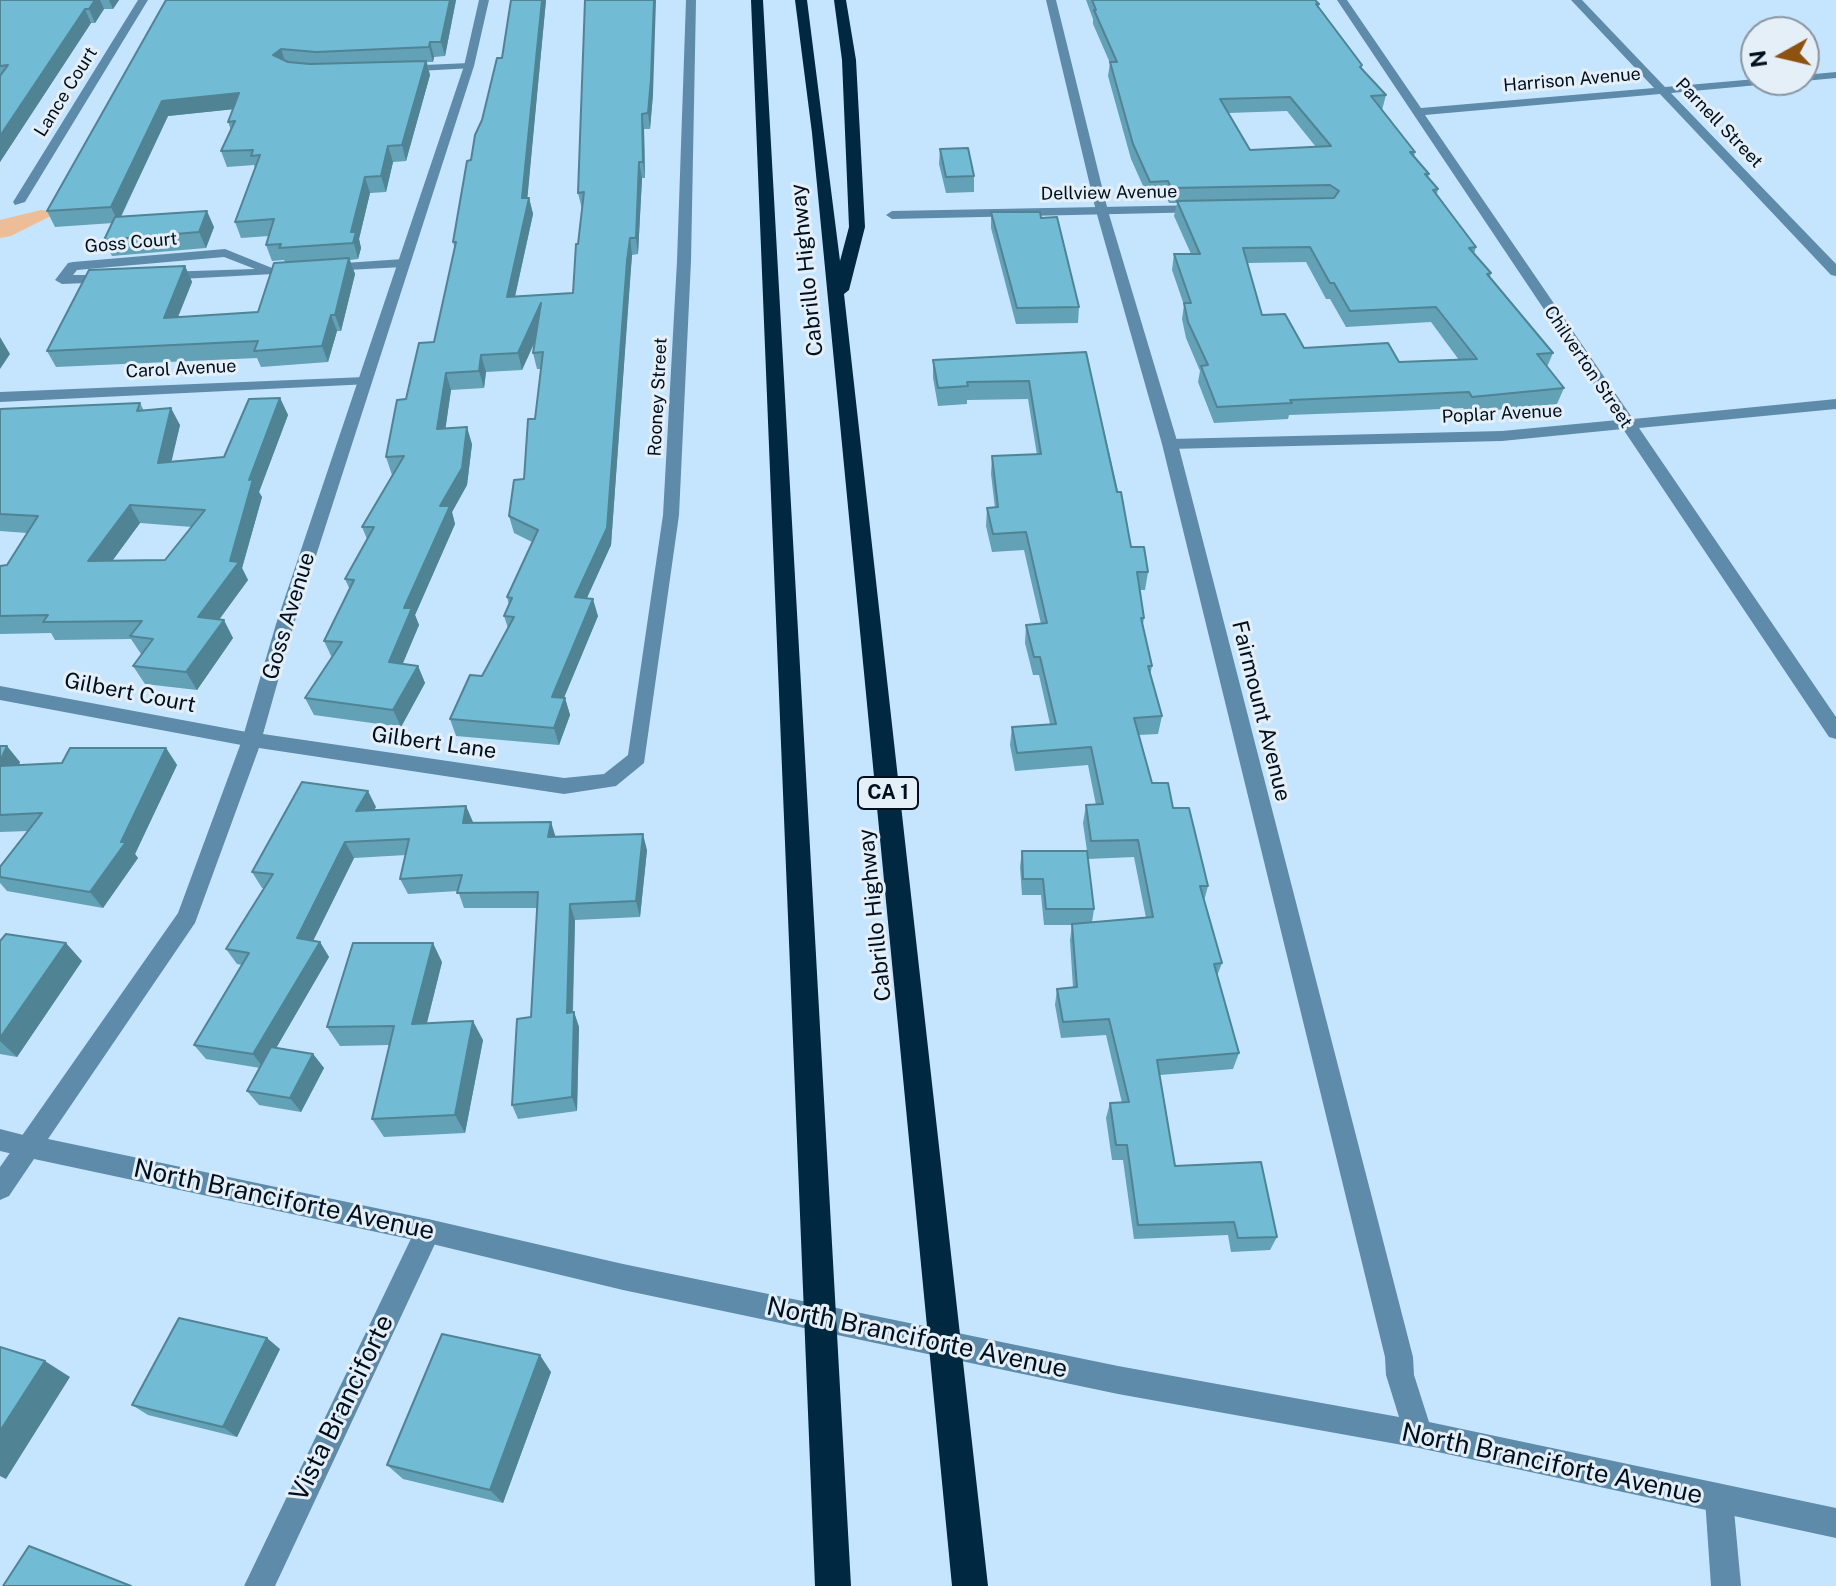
<!DOCTYPE html>
<style>
body{margin:0}
#map{position:relative;width:1836px;height:1586px;overflow:hidden;background:#c5e5ff;font-family:"Public Sans",sans-serif}
canvas{display:block}
.north{position:absolute;left:1740px;top:16px;width:80px;height:80px;box-sizing:border-box;background:#e5eff8;border:2px solid #8995a0;border-radius:50%;rotate:262deg;font-size:22px;font-weight:700;line-height:32px;text-align:center;color:#000f1d}
.north::after{content:'';display:block;margin:auto;width:28px;height:36px;background:#8d5110;clip-path:polygon(50% 0,100% 100%,50% 72%,0 100%)}
</style>
<div id="map">
<canvas width="1836" height="1586"></canvas>
<div class="north">N</div>
</div>
<script>
const ctx = document.querySelector('canvas').getContext('2d');
ctx.lineJoin = 'round';
function fillPath(path, color) {
  ctx.fillStyle = color;
  ctx.fill(path, 'evenodd');
}
function trace(path, color, width, dash) {
  ctx.strokeStyle = color;
  ctx.lineWidth = width;
  ctx.lineCap = dash ? 'butt' : 'round';
  ctx.setLineDash(dash || []);
  ctx.stroke(path);
}
function drawText(font, color, halo, rows, align = 'center') {
  ctx.font = font + ' "Public Sans",sans-serif';
  ctx.lineWidth = 6;
  ctx.setLineDash([]);
  ctx.textBaseline = 'middle';
  ctx.strokeStyle = halo;
  ctx.fillStyle = color;
  for (const [text, x, y, turn = 0] of rows) {
    ctx.save();
    ctx.translate(x, y);
    ctx.rotate((+turn || 0) * Math.PI / 180);
    ctx.textAlign = isNaN(turn) ? turn : align;
    if (halo) ctx.strokeText(text, 0, 0);
    ctx.fillText(text, 0, 0);
    ctx.restore();
  }
}
fillPath(new Path2D(`
 M41,210L59,212L11,236L0,238V220Z`), '#ecbd96');
fillPath(new Path2D(`
 M138,0H148L25,202L15,205L13,202Z
 M1337,0H1347L1421,108L1654,88L1571,0H1582L1665,87L1756,79L1786,80L1780,83L1671,93L1836,264V276L1831,275L1660,94L1425,115L1633,419L1836,399V409L1639,428L1836,717V739L1829,737L1623,429L1502,441L1170,449L1162,444L1170,439L1502,431L1618,420Z
 M469,63L473,64V68L401,72L396,69L401,66Z
 M1836,72V78L1804,81L1800,80H1804V75Z
 M1203,205L1207,206V212L892,219L886,215L892,211Z
 M225,249L272,268L403,259L410,263L403,267L162,280L155,276L162,272L255,269L224,257L77,270L73,275H115V281L110,282L62,284L55,280L68,263L73,262Z
 M365,377L372,381L370,384L0,402V392Z
 M0,686L252,733L262,740L252,747L0,700Z
 M0,1129L39,1139L42,1147L39,1155L30,1158L0,1151Z
 M428,1219L437,1222L441,1231L275,1586H244L419,1222Z
 M1719,1485L1729,1489L1733,1499L1741,1586H1711L1705,1499L1709,1489Z`), '#5f8bab');
fillPath(new Path2D(`
 M479,0H489L474,66L294,624L263,734L564,778L604,774L628,755L663,515L677,261L686,0H696L691,261L679,515L644,763L616,786L564,794L259,748L195,923L48,1139L428,1219L623,1264L1118,1366L1399,1417L1386,1375L1385,1357L1162,444L1096,211L1046,0H1056L1108,211L1178,444L1413,1357L1414,1375L1429,1422L1836,1508V1538L1419,1448L1118,1394L623,1290L428,1243L34,1159L9,1196L0,1200V1167L178,913L242,740L276,624L464,66Z`), '#5f8bab');
fillPath(new Path2D(`
 M751,0H763L851,1586H815Z
 M795,0H807L840,261L849,227L842,60L834,0H846L856,60L865,227L849,290L844,294L988,1586H952L812,133Z`), '#002840');
fillPath(new Path2D(`
 M0,0H119L113,9H104L95,23H91L0,162Z
 M166,0H456L445,56L434,57L433,62H427L430,75L406,161L393,162L386,192L370,193L359,239L361,248L358,259L350,260L355,274L341,331H337L328,362L261,367L257,358L56,367L47,351L185,266L192,282L178,317L258,312L285,262L284,260L272,261L266,245L269,236L241,238L235,222L255,168L254,165L227,167L221,151L231,130L228,122L233,109L168,116L121,217L214,227L206,248L112,256L104,240L113,223L55,227L47,211Z
 M511,0H546L527,198H529L533,214L515,297L573,293L582,209L578,193L653,94L650,129H644L645,178H642L638,254L632,255L630,278L611,545L587,598L598,616L564,698H565L570,715L559,745L456,736L450,719L482,676L508,628L504,616L509,605L507,597L532,542L514,533L509,516L524,479L535,419L541,369H537L533,353L535,342L522,370L486,372L484,388L451,390L445,429L472,444L467,485L452,512L455,524L415,615L419,625L402,664L418,666L425,683L401,727L314,715L305,698L332,658L324,641L350,590L345,579L367,539L362,527L392,475L386,457L406,399L434,342L455,249L453,242L471,160L482,120L502,58Z
 M1086,0H1315L1319,4V7L1362,65L1361,68L1386,95L1382,110L1415,152L1414,157L1429,174L1428,177L1438,189L1437,194L1476,247L1474,254L1491,273L1490,277L1553,353L1547,367L1564,388L1557,404L1467,413L1463,408L1398,411L1289,415L1288,419L1214,423L1198,382L1200,371L1186,338L1182,319L1184,305L1172,270L1174,254H1191L1174,216L1177,203H1169L1166,196L1148,197L1131,159L1108,76L1110,63L1093,24V19ZM1287,111L1316,147L1250,150L1228,113ZM1306,262L1326,299H1330L1346,327L1431,322L1459,360L1399,362L1304,348L1262,315L1247,263Z
 M940,149L974,176V192L946,193L939,164Z
 M991,212L1041,218L1079,307L1078,323L1016,324L991,228Z
 M1086,352L1131,547L1148,572L1145,590H1139L1144,618L1143,624L1152,666L1150,676L1162,716L1158,734L1139,735L1152,783L1173,808L1208,886L1204,901L1222,963L1217,976L1239,1053L1233,1069L1160,1075L1175,1166L1277,1237L1270,1250L1231,1252L1228,1235L1134,1239L1123,1160H1112L1106,1118L1110,1103H1122L1106,1035L1061,1038L1055,1005L1057,989L1073,988L1070,940L1072,925H1044L1041,895H1022L1020,867L1022,851H1087L1083,823L1086,805H1096L1088,765L1015,771L1010,745L1012,727L1050,724L1039,675H1033L1025,643L1026,625L1041,624L1024,550L992,552L986,526L987,508H995L991,474L992,456L1037,455L1028,399L967,400V404L938,406L933,378V360ZM1134,857L1146,918L1092,922L1094,909L1088,859Z
 M280,398L288,415L259,492L262,497L242,568L248,580L219,619L233,638L197,690L145,684L133,666L142,654H141L131,639L55,640L51,633L0,634V566L7,565L27,533L0,531V409L140,403L144,411L180,425L171,461L224,457ZM140,523L192,527L165,560L112,561Z
 M0,746L20,762L19,765L62,763L166,748L177,765L135,854L138,858L103,908L7,891L0,883V867L28,831L0,832Z
 M466,806L473,823L556,837L647,850L640,917L575,920L573,1012H574L579,1027L577,1111L518,1119L512,1105L531,1017L537,908H464L458,891L408,894L400,879L406,855L354,858L313,941L320,942L329,957L276,1048L313,1054L324,1068L301,1112L259,1105L247,1091L260,1068L206,1059L194,1045L242,965L237,964L226,949L264,888H262L252,872L376,807L374,810Z
 M0,941L82,961L17,1057L0,1054Z
 M442,962L427,1023L483,1040L465,1133L384,1137L372,1119L389,1045L340,1046L327,1027Z
 M280,1349L237,1437L148,1415L132,1405Z
 M551,1372L503,1503L403,1479L387,1465Z`), '#62a1b6');
fillPath(new Path2D(`
 M95,0H100L104,9L95,23L89,9Z
 M109,0H119L113,9Z
 M450,0H456L445,56L441,42Z
 M542,0H546L526,213L529,198L533,214L511,314L507,297L522,198Z
 M654,0H656L653,94L650,129L648,113Z
 M85,9L91,23L0,162V136Z
 M430,42L434,57L433,62L429,47Z
 M281,49L286,64L273,55Z
 M426,61L430,75L406,161L402,145Z
 M239,93L245,108L168,116L118,222L111,207L162,101Z
 M642,114L644,129L645,178L643,162Z
 M388,146L393,162L386,192L381,176Z
 M639,162L642,178L638,254L636,238Z
 M365,177L370,193L359,239L361,248L358,259L351,232Z
 M207,211L214,227L206,248L199,232Z
 M630,238L632,255L611,545L579,615L575,597Z
 M349,258L355,274L341,331L335,315Z
 M185,266L192,282L171,334L164,318Z
 M541,303L544,320L522,370L518,353Z
 M331,315L337,331L328,362L322,346Z
 M0,337L10,354L0,369Z
 M481,355L486,372L484,388L479,371Z
 M446,373L451,390L443,446L437,429Z
 M280,398L288,415L259,492L262,497L242,568L248,580L208,635L198,617L230,561L249,480Z
 M171,408L180,425L167,481L158,463Z
 M467,427L472,444L467,485L452,512L455,524L415,615L419,625L396,680L389,662L404,608Z
 M130,505L140,523L99,579L88,561Z
 M593,599L598,616L557,714L552,697Z
 M224,620L233,638L197,690L186,672Z
 M418,666L425,683L401,727L393,710Z
 M565,698L570,715L559,745L554,728Z
 M7,746L20,762L11,783L0,770V761Z
 M166,748L177,765L135,854L138,858L103,908L90,892L121,842Z
 M368,791L376,807L364,827L356,811Z
 M466,806L473,822L470,839L463,823Z
 M551,822L556,838L548,837Z
 M643,834L647,850L640,917L636,901Z
 M345,842L354,858L307,953L297,938Z
 M570,904L575,920L572,1027L567,1013Z
 M320,942L329,957L264,1069L253,1054Z
 M66,943L82,961L17,1057L0,1041V1038Z
 M433,943L442,962L422,1042L412,1024Z
 M574,1012L579,1027L577,1111L572,1097Z
 M473,1021L483,1040L465,1133L455,1115Z
 M313,1054L324,1068L301,1112L290,1098Z
 M267,1338L280,1349L237,1437L223,1427Z
 M540,1355L551,1372L503,1503L490,1490Z
 M45,1361L70,1377L6,1479L0,1476V1431Z`), '#508394');
const building = new Path2D(`
 M0,0H95L89,9H85L0,136V76L8,65L0,66Z
 M166,0H450L441,42H430L429,47L316,52L281,49L273,55L288,62L310,64L426,61L402,145L388,146L381,176L365,177L351,232H356L353,243L279,248L281,244L266,245L274,219L235,222L260,155L251,156L253,150L221,151L235,121L228,122L239,93L162,101L111,207L47,211Z
 M511,0H542L522,198H529L507,297L573,293L576,244H578L584,192L578,193L585,0H654L651,79L648,113L642,114L643,162H639L636,238H630L627,261L607,528L575,597L593,599L552,697L565,698L554,728L450,719L470,675L482,676L514,617L504,616L512,598L507,597L538,530L509,516L514,480L524,479L528,419H535L543,352L533,353L541,303L518,353L481,355L479,371L446,373L437,429L467,427L462,468L440,506H450L404,608H412L389,662L418,666L393,710L305,698L342,642L324,641L354,580L345,579L374,527H362L404,456L386,457L397,400L406,399L419,343L434,342L456,242H453L467,161L471,160L475,135L482,120L497,58H502Z
 M1092,0H1315L1319,4H1316L1362,65L1360,67L1386,95L1371,96L1415,152H1410L1429,174H1425L1438,189L1433,190L1476,247L1469,248L1491,273L1487,274L1553,353L1537,354L1564,388L1472,397L1469,392L1403,395L1290,400L1292,403L1217,407L1201,366L1208,365L1188,322L1184,303H1191L1174,254H1200L1177,201L1334,198L1339,191L1330,185L1171,188L1168,181L1150,182L1133,144L1110,62H1117L1094,10H1096ZM1290,97L1331,146L1250,150L1220,99ZM1310,247L1330,283H1334L1350,311L1436,307L1477,359L1399,362L1388,343L1304,348L1285,314L1262,315L1243,248Z
 M968,148L974,176L946,177L940,149Z
 M207,211L199,232L104,240L115,217Z
 M991,212H1040L1041,218L1057,217L1079,307L1017,308Z
 M349,258L335,315H331L322,346L254,351L258,341L47,351L89,270L185,266L164,318L258,312L274,263Z
 M1086,352L1117,492H1121L1131,547H1144L1148,572H1137L1144,618H1141L1152,666H1148L1162,716L1134,718L1152,783H1168L1173,808H1189L1208,886H1200L1222,963L1214,964L1239,1053L1157,1060L1175,1166L1261,1162L1277,1237L1238,1238L1234,1222L1138,1225L1127,1145H1116L1110,1103L1129,1102L1109,1019L1063,1022L1057,989L1077,987L1072,924L1153,917L1138,840L1091,841L1086,805L1103,804L1091,747L1017,753L1012,727L1056,724L1040,657H1034L1026,625L1047,623L1026,532L993,534L987,508L998,507L992,456L1041,454L1029,381L967,382L968,386L938,388L933,360Z
 M280,398L249,480L253,479L230,561L239,562L198,617L224,620L186,672L133,666L153,639L130,636L142,621L43,622L48,615L0,616V566L7,565L38,516L0,514V409L140,403L137,411L171,408L158,463L224,457L249,399ZM130,505L205,510L165,560L88,561Z
 M0,746H7L0,761Z
 M70,748H166L121,842H126L90,892L0,877V867L42,813L0,815V766L62,763Z
 M302,782L368,791L356,811L466,806L463,823L551,822L548,837L643,834L636,901L570,904L567,1013L574,1012L572,1097L512,1105L517,1019L531,1017L538,892L457,893L462,875L400,879L409,839L345,842L297,938L320,942L253,1054L194,1045L249,953L226,949L273,874L252,872Z
 M1022,851H1087L1094,909H1046L1043,879H1023Z
 M6,934L66,943L0,1038V941Z
 M353,943H433L412,1024L473,1021L455,1115L372,1119L394,1026L327,1027Z
 M271,1047L313,1054L290,1098L247,1091Z
 M179,1318L267,1338L223,1427L132,1405Z
 M442,1334L540,1355L490,1490L387,1465Z
 M0,1347L45,1361L0,1431Z
 M29,1546L131,1586H3Z`);
fillPath(building, '#72bbd4');
trace(building, '#508394', 2);
drawText('18px', '#000f1d', '#e5eff8', [
 ["Harrison Avenue",1572,80,-5],
 ["Lance Court",66,92,-58],
 ["Parnell Street",1719,123,46],
 ["Dellview Avenue",1109,193,-1],
 ["Goss Court",131,243,-5],
 ["Chilverton Street",1588,367,56],
 ["Carol Avenue",181,369,-3],
 ["Rooney Street",658,397,-87],
 ["Poplar Avenue",1502,414,-3]
]);
for (const [x, y, w] of [
 [888,793,60]
]) {
  const box = new Path2D();
  box.roundRect(x - w / 2, y - 16, w, 32, 6);
  ctx.fillStyle = '#e5eff8';
  ctx.fill(box);
  trace(box, '#000f1d', 2);
}
drawText('bold 20px', '#000f1d', null, [
 ["CA 1",888,793]
]);
drawText('22px', '#000f1d', '#e5eff8', [
 ["Cabrillo Highway",807,270,-96],
 ["Goss Avenue",289,616,-73],
 ["Gilbert Court",130,693,11],
 ["Fairmount Avenue",1261,711,76],
 ["Gilbert Lane",434,743,8],
 ["Cabrillo Highway",875,915,-96]
]);
drawText('26px', '#000f1d', '#e5eff8', [
 ["North Branciforte Avenue",284,1200,12],
 ["North Branciforte Avenue",917,1338,12],
 ["Vista Branciforte",342,1408,-64],
 ["North Branciforte Avenue",1552,1464,12]
]);
</script>
